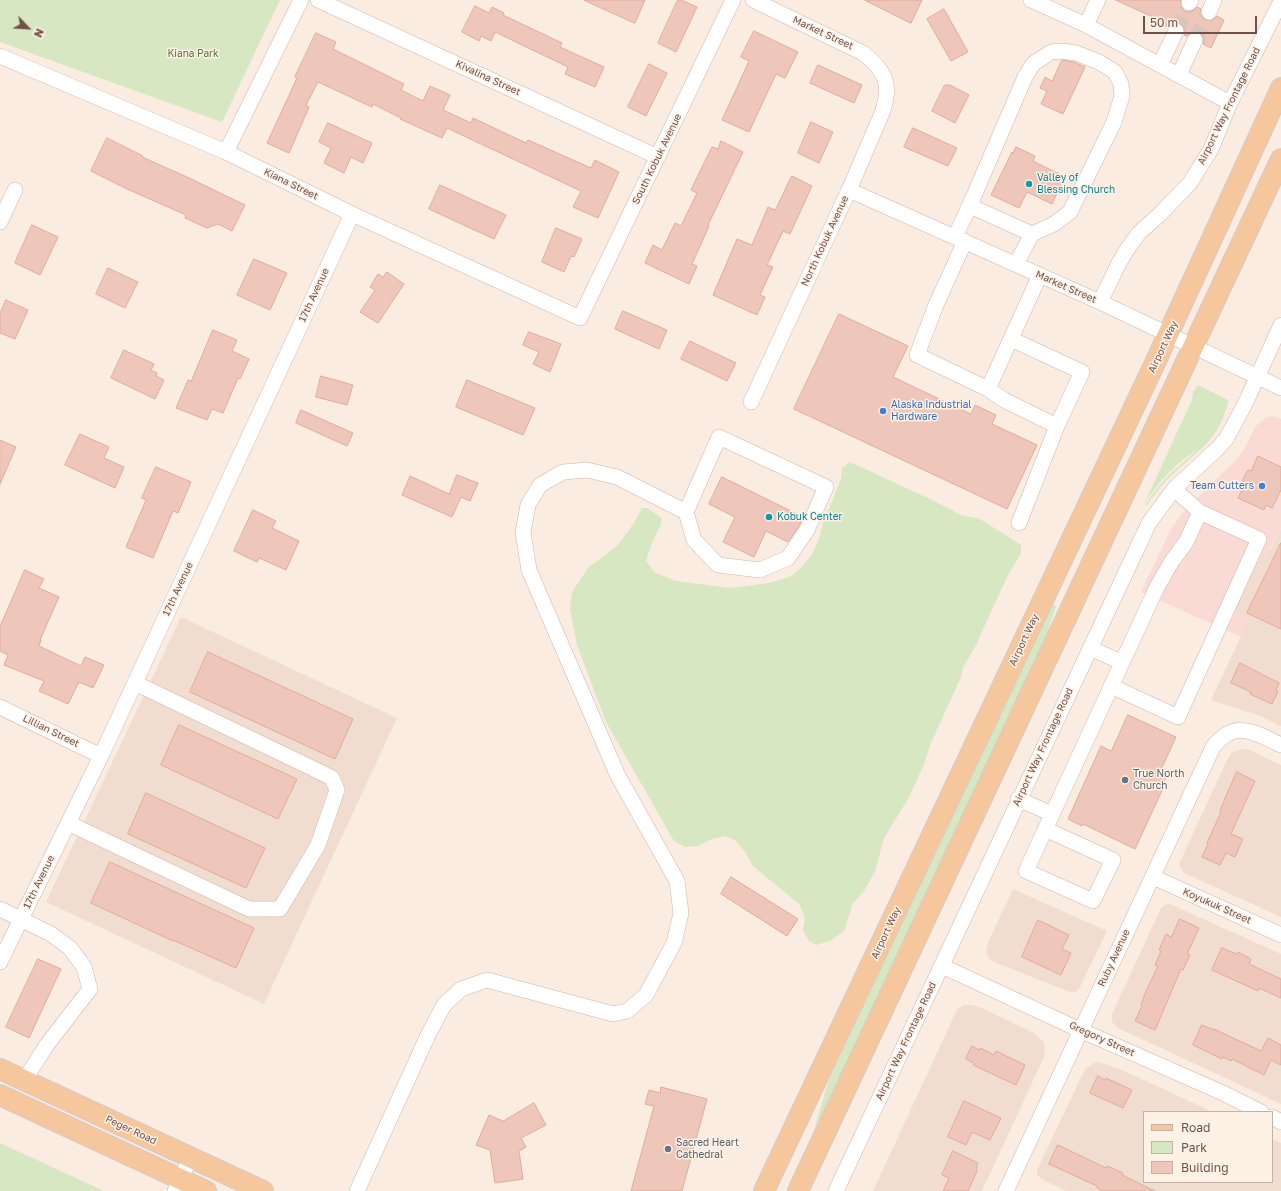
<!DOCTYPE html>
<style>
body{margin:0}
#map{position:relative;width:1281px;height:1191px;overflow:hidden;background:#faece1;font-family:"Golos Text",sans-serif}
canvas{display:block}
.legend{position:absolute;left:1143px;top:1111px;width:130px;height:72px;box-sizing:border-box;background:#fef1e6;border:1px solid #c5b1a8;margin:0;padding:5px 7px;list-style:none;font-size:12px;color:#70514a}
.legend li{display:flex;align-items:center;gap:8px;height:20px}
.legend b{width:20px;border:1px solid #c5b1a8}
.north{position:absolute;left:8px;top:8px;width:40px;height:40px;-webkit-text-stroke:3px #fef1e6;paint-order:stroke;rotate:115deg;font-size:11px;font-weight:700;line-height:16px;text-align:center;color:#70514a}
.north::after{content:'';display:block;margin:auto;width:14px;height:18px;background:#70514a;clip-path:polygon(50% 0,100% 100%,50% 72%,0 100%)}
.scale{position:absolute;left:1143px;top:16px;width:114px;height:18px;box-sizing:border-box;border:2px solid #70514a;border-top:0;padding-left:5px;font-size:12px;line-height:14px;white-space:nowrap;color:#70514a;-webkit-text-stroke:3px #fef1e6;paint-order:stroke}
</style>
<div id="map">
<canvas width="1281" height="1191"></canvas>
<ul class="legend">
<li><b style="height:5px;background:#f6c79c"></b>Road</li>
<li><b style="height:11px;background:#d6e7c1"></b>Park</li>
<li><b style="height:11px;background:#eec7ba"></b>Building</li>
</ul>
<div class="north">N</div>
<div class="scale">50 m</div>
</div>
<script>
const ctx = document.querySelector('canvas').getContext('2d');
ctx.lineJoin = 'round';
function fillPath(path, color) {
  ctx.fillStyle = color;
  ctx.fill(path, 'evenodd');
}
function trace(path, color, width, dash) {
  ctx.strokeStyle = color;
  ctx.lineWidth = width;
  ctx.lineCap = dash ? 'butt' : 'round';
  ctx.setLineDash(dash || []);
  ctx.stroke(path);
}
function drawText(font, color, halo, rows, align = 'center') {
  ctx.font = font + ' "Golos Text",sans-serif';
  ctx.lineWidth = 3;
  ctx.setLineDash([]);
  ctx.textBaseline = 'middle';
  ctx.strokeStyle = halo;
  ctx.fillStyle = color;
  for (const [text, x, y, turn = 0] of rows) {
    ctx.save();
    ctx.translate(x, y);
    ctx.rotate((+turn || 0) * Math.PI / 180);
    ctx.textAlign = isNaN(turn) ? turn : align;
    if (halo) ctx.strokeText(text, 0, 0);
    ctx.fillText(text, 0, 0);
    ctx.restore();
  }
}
fillPath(new Path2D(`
 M1281,527V726L1260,716L1211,700L1249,619L1234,612L1260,558L1271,550Z
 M181,617L397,718L264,1004L46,902Z
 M1242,749H1247L1281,765V917L1184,873L1181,869L1179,864L1227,760L1232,752Z
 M1013,889L1107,931L1079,989L1076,992L1072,993L999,964L989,959L986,952L988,942Z
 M1170,904L1281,954V1104L1118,1028L1112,1022V1014L1161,908L1165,905Z
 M964,1005H972L982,1008L1034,1033L1043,1041L1045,1047L1044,1057L982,1191H873L955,1014L957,1009Z
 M1099,1062L1122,1070L1213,1112H1144V1182H1272V1139L1281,1143V1191H1066L1041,1179L1037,1175V1170L1085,1069L1094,1063Z`), '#f1ddd0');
fillPath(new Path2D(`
 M1268,417H1276L1281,419V527L1266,558H1260L1235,612L1249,619L1241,637L1141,592L1171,529L1181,515L1207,488L1237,459L1245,447L1256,426L1263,420Z`), '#fadad5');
fillPath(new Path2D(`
 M0,0H280L222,122L0,42Z
 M1198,385L1228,400C1228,405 1226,410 1224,415C1215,442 1193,455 1173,474C1163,483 1155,494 1147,505H1145L1154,492L1170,474L1198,449C1177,462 1157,483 1144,504L1192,400L1193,392Z
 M850,462L930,499L961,515L980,519L1021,545V553L1008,575L975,647L963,668L961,677L931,743L924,764L908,799L884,838L875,871L864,891L853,903L844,931L830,941L816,945L808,940L803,930L805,917L799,904L753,866L745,852L735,840L725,836L709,840L698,846L685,847L674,841L606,722L577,645L570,609L572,592L588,568L618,545L634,523L642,508H647L662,518L661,524L652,543L646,561L654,572L676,581L730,588L769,583L792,576L803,566L812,554L819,539L823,523L841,479L842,468Z
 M1051,603L1056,606L1046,637L1037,659L818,1128L815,1127L828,1082Z
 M0,1143L104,1191H0Z`), '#d6e7c1');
const building = new Path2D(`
 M584,0H645L635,23Z
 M678,0H681L697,7L676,52L658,43Z
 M865,0H922L911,23Z
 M1116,0H1181V7L1184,11L1189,12L1193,11L1197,7L1201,9L1200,14L1202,18L1205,20L1211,21L1214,19L1217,16L1224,20L1211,48L1203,44L1204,39L1203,35L1199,32L1194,31L1190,33L1187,36L1184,35L1185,30L1183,26L1180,23L1175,22L1171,24L1168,27L1162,24L1163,22Z
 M475,6L489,13L492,7L504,13L503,15L562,43L560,47L604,67L595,87L565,74L568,67L495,32L491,41L481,36L479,41L462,32Z
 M944,9L968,52L951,61L927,19Z
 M754,31L798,52L785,78L776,74L749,132L722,120L749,61L741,57Z
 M316,33L336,42L333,49L404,84L401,90L423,101L430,86L450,95L443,110L471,123L473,118L526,143L528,140L591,168L595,160L619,172L598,218L573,207L581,191L447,128L442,138L400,119L401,118L373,104L372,107L318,82L306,105L309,107L289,153L267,143L297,78L295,77Z
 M1062,60L1074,62L1085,67L1063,114L1041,104L1047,91L1040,88L1045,77L1052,81Z
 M649,64L667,73L646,116L628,107Z
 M818,65L862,85L854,103L810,83Z
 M945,85H950L969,95L955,123L932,111Z
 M811,122L833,132L819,163L798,153Z
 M328,123L372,143L363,163L351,157L344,173L324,163L331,148L319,142Z
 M913,128L957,148L948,166L904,147Z
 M107,138L143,156L142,157L187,177L245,205L232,231L218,224L207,228L185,218L186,215L127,189L91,171Z
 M721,141L743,152L708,225L709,226L692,264L697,266L689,284L645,263L653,245L662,250L675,223L681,226L697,193L691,190L701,169L712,147L718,149Z
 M1016,147L1035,156L1033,161L1065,177L1052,204L1027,192L1019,208L991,195L1012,152L1013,153Z
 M792,176L812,186L790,234L783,231L767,265L773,267L760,295L765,297L757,315L713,295L737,239L752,245L768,207L775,210Z
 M440,185L506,215L494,239L429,209Z
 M32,225L58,237L40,275L15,263Z
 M556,228L582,239L574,257L571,256L564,272L542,262Z
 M254,259L287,273L270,310L237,295Z
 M108,268L138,282L125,308L96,294Z
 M387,272L404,284L378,323L360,312L375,290L370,287L378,274L383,277Z
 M6,300L28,310L15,339L0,333V314Z
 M623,311L667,330L659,349L615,329Z
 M839,314L908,346L893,377L971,414L975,405L996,415L992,424L1037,445L1007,509L794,409Z
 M213,330L237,340L232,351L249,359L240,379L238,378L223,413L212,409L207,420L176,408L188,380L191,381Z
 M529,332L561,344L550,372L533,364L539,352L523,345Z
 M690,341L736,363L727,381L681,359Z
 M124,350L154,364L151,370L157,373L156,376L164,380L155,399L111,378Z
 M321,376L353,385L347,405L316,397Z
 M467,380L535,408L523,435L456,407Z
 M301,410L353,433L347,446L296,423Z
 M80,434L109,447L104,458L124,467L115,488L65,465Z
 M0,440L16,447L0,484Z
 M1258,456L1281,467V490L1272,508L1266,505L1264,510L1238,498L1246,482L1242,481L1248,470L1251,471Z
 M156,467L191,482L178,513L173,511L153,558L126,547L146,500L142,498Z
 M457,475L478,483L470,501L461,497L452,517L402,495L410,476L449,494Z
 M722,477L803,517L799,526L788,542L766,531L754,557L723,542L735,517L709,504Z
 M253,510L276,521L272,528L299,541L286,570L259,558L257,562L234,551Z
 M1281,543V629L1247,613Z
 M25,570L44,579L39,588L59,597L40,640H41L39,646L81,666L85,657L104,665L93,688L79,682L68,704L39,691L44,681L4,665L8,655L0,651V627Z
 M208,652L353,719L335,759L190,692Z
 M1240,663L1279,683L1276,690L1278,691L1272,704L1250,694L1251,692L1231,683Z
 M1128,715L1176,737L1159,774L1166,777L1163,783L1165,784L1135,849L1083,824L1082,826L1068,819L1101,746L1111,751Z
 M179,725L297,779L278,819L161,765Z
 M1237,772L1255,781L1231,834L1243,839L1235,857L1226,853L1220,865L1202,857L1208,844L1207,843L1221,812L1220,811L1226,796Z
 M146,793L265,848L246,888L128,834Z
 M110,862L254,928L236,968L173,940V941L91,903Z
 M731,877L798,919L787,936L721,894Z
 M1180,919L1199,928L1187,954L1190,955L1183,970L1181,969L1155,1030L1135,1021L1142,1006L1141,1005L1146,991L1158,966L1155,965L1161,951L1159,950L1166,934L1171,937Z
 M1038,920L1069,935L1062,949L1071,953L1061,975L1022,957Z
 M1222,948L1236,954L1238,952L1251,959L1249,964L1281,979V998L1259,988L1258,991L1212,970Z
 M38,959L61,969L29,1038L6,1027Z
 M1202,1025L1214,1030V1029L1261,1051L1268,1038L1281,1045V1065L1271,1060L1264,1075L1232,1059L1231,1061L1223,1057L1222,1059L1193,1045Z
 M972,1046L979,1050L980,1048L994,1055L996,1051L1025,1065L1016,1085L973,1065L974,1063L966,1059Z
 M1098,1076L1105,1080L1106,1078L1132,1090L1123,1108L1090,1093Z
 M661,1087L707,1099L682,1191H631L654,1106L645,1104L649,1090L660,1093Z
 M964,1101L1001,1118L990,1140L972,1132L966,1145L948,1137Z
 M534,1103L546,1125L521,1138L526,1147L519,1151L523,1179L495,1183L490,1150L476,1145L489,1115L503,1121Z
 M1058,1145L1106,1168L1107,1166L1123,1173L1122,1175L1155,1191H1103L1097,1188V1186L1049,1164Z
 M953,1151L978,1163L976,1169L977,1170V1171L968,1191H943L949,1178L942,1175Z`);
fillPath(building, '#eec7ba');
trace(building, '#e0ab9c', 1);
trace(new Path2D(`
 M1176,31L1189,3
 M1195,40L1209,12`), '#d8c5bb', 15, [15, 8]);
const minor = new Path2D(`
 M318,0L658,157
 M1031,0L1086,25
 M1098,0L1086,25L1230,103
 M1189,3L1191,0
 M1209,12L1214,0
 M0,56L226,152L352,214L580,318L733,0
 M1160,65L1176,31
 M1179,75L1195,40
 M226,152L301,0
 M849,190L1100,302L1281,388
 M970,206L1032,234
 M0,222L15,190
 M955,237L973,198L1025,77L1033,64L1051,52L1062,51L1076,53L1099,62L1115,72L1121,84L1122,96L1114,122L1070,212L1054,224L1032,234L1016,264
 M965,241L936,305L917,355L988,389L1040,275
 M1100,302L1119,263L1128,248L1139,233L1159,215L1190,183L1211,149L1230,103L1281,1
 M988,389L1004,400L1057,426L1082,372L1011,339
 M751,402L849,190L882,113C892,85 886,71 863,53L753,0
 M1019,523L1057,426
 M1090,648L1121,662
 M1111,686L1178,717L1259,539L1200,512L1174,489
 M0,707L101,756
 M1018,799L1052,814
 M68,823L249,909H280L318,845L337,790L332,778L316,770L135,683
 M1045,829L1113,860L1093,901L1026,871L1157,587L1172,561L1186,542L1200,512
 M1153,877L1281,935
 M0,909L51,934L70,948L84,967L90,989L46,1046L24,1081
 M0,962L101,756L352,214
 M942,966L1080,1030L1223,1093L1261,1112
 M1272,1117L1281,1122
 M175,1191L190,1158
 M357,1191L429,1033L444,1005L461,989L487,980L613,1014L627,1011L646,995L674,943L681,913L677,881L618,776L529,570L523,532L528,505L540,485L563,472L587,470L617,477L686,512L694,540L718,565L760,570L788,558L807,530L826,487L719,437L686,512
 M836,1191L1149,523L1174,489L1217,449L1226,439L1245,404L1281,325
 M1006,1191L1213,747C1235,719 1254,732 1281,745`);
const major = new Path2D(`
 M0,1069L263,1191
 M0,1095L206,1191
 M764,1191L1154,365L1281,88
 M798,1191L1281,159`);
trace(minor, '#cdb5ab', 16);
trace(major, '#d4cbc9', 22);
trace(minor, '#fff', 15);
trace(major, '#f6c79c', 20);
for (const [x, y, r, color] of [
 [1029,184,4,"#0f9aa8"],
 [883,411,4,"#3f7fe0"],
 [1262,486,4,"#3f7fe0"],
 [769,517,4,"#0f9aa8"],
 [1125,780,4,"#6b7280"],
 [668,1149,4,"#6b7280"]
]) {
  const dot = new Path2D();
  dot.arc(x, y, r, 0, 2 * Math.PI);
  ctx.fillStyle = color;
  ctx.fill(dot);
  trace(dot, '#fef1e6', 1.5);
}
drawText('10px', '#70514a', '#fef1e6', [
 ["Market Street",823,33,25],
 ["Kivalina Street",488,78,25],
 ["Airport Way Frontage Road",1229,106,-64],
 ["South Kobuk Avenue",657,159,-64],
 ["Kiana Street",291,184,26],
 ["North Kobuk Avenue",825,241,-65],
 ["Market Street",1066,287,24],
 ["17th Avenue",314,295,-65],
 ["Airport Way",1163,347,-65],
 ["17th Avenue",178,589,-65],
 ["Airport Way",1024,640,-65],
 ["Lillian Street",51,731,26],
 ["Airport Way Frontage Road",1043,747,-65],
 ["17th Avenue",39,882,-64],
 ["Koyukuk Street",1217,906,24],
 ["Airport Way",886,933,-65],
 ["Ruby Avenue",1114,958,-65],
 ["Gregory Street",1102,1039,24],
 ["Airport Way Frontage Road",906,1041,-65],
 ["Peger Road",131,1130,25]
]);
drawText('10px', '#597542', '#fef1e6', [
 ["Kiana Park",193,54]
]);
drawText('10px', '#0d838f', '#fef1e6', [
 ["Valley of",1037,178],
 ["Blessing Church",1037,190],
 ["Kobuk Center",777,517]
], 'left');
drawText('10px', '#366cbe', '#fef1e6', [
 ["Alaska Industrial",891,405],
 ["Hardware",891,417],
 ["Team Cutters",1254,486,"right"]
], 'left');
drawText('10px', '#5b616d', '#fef1e6', [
 ["True North",1133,774],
 ["Church",1133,786],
 ["Sacred Heart",676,1143],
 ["Cathedral",676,1155]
], 'left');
</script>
